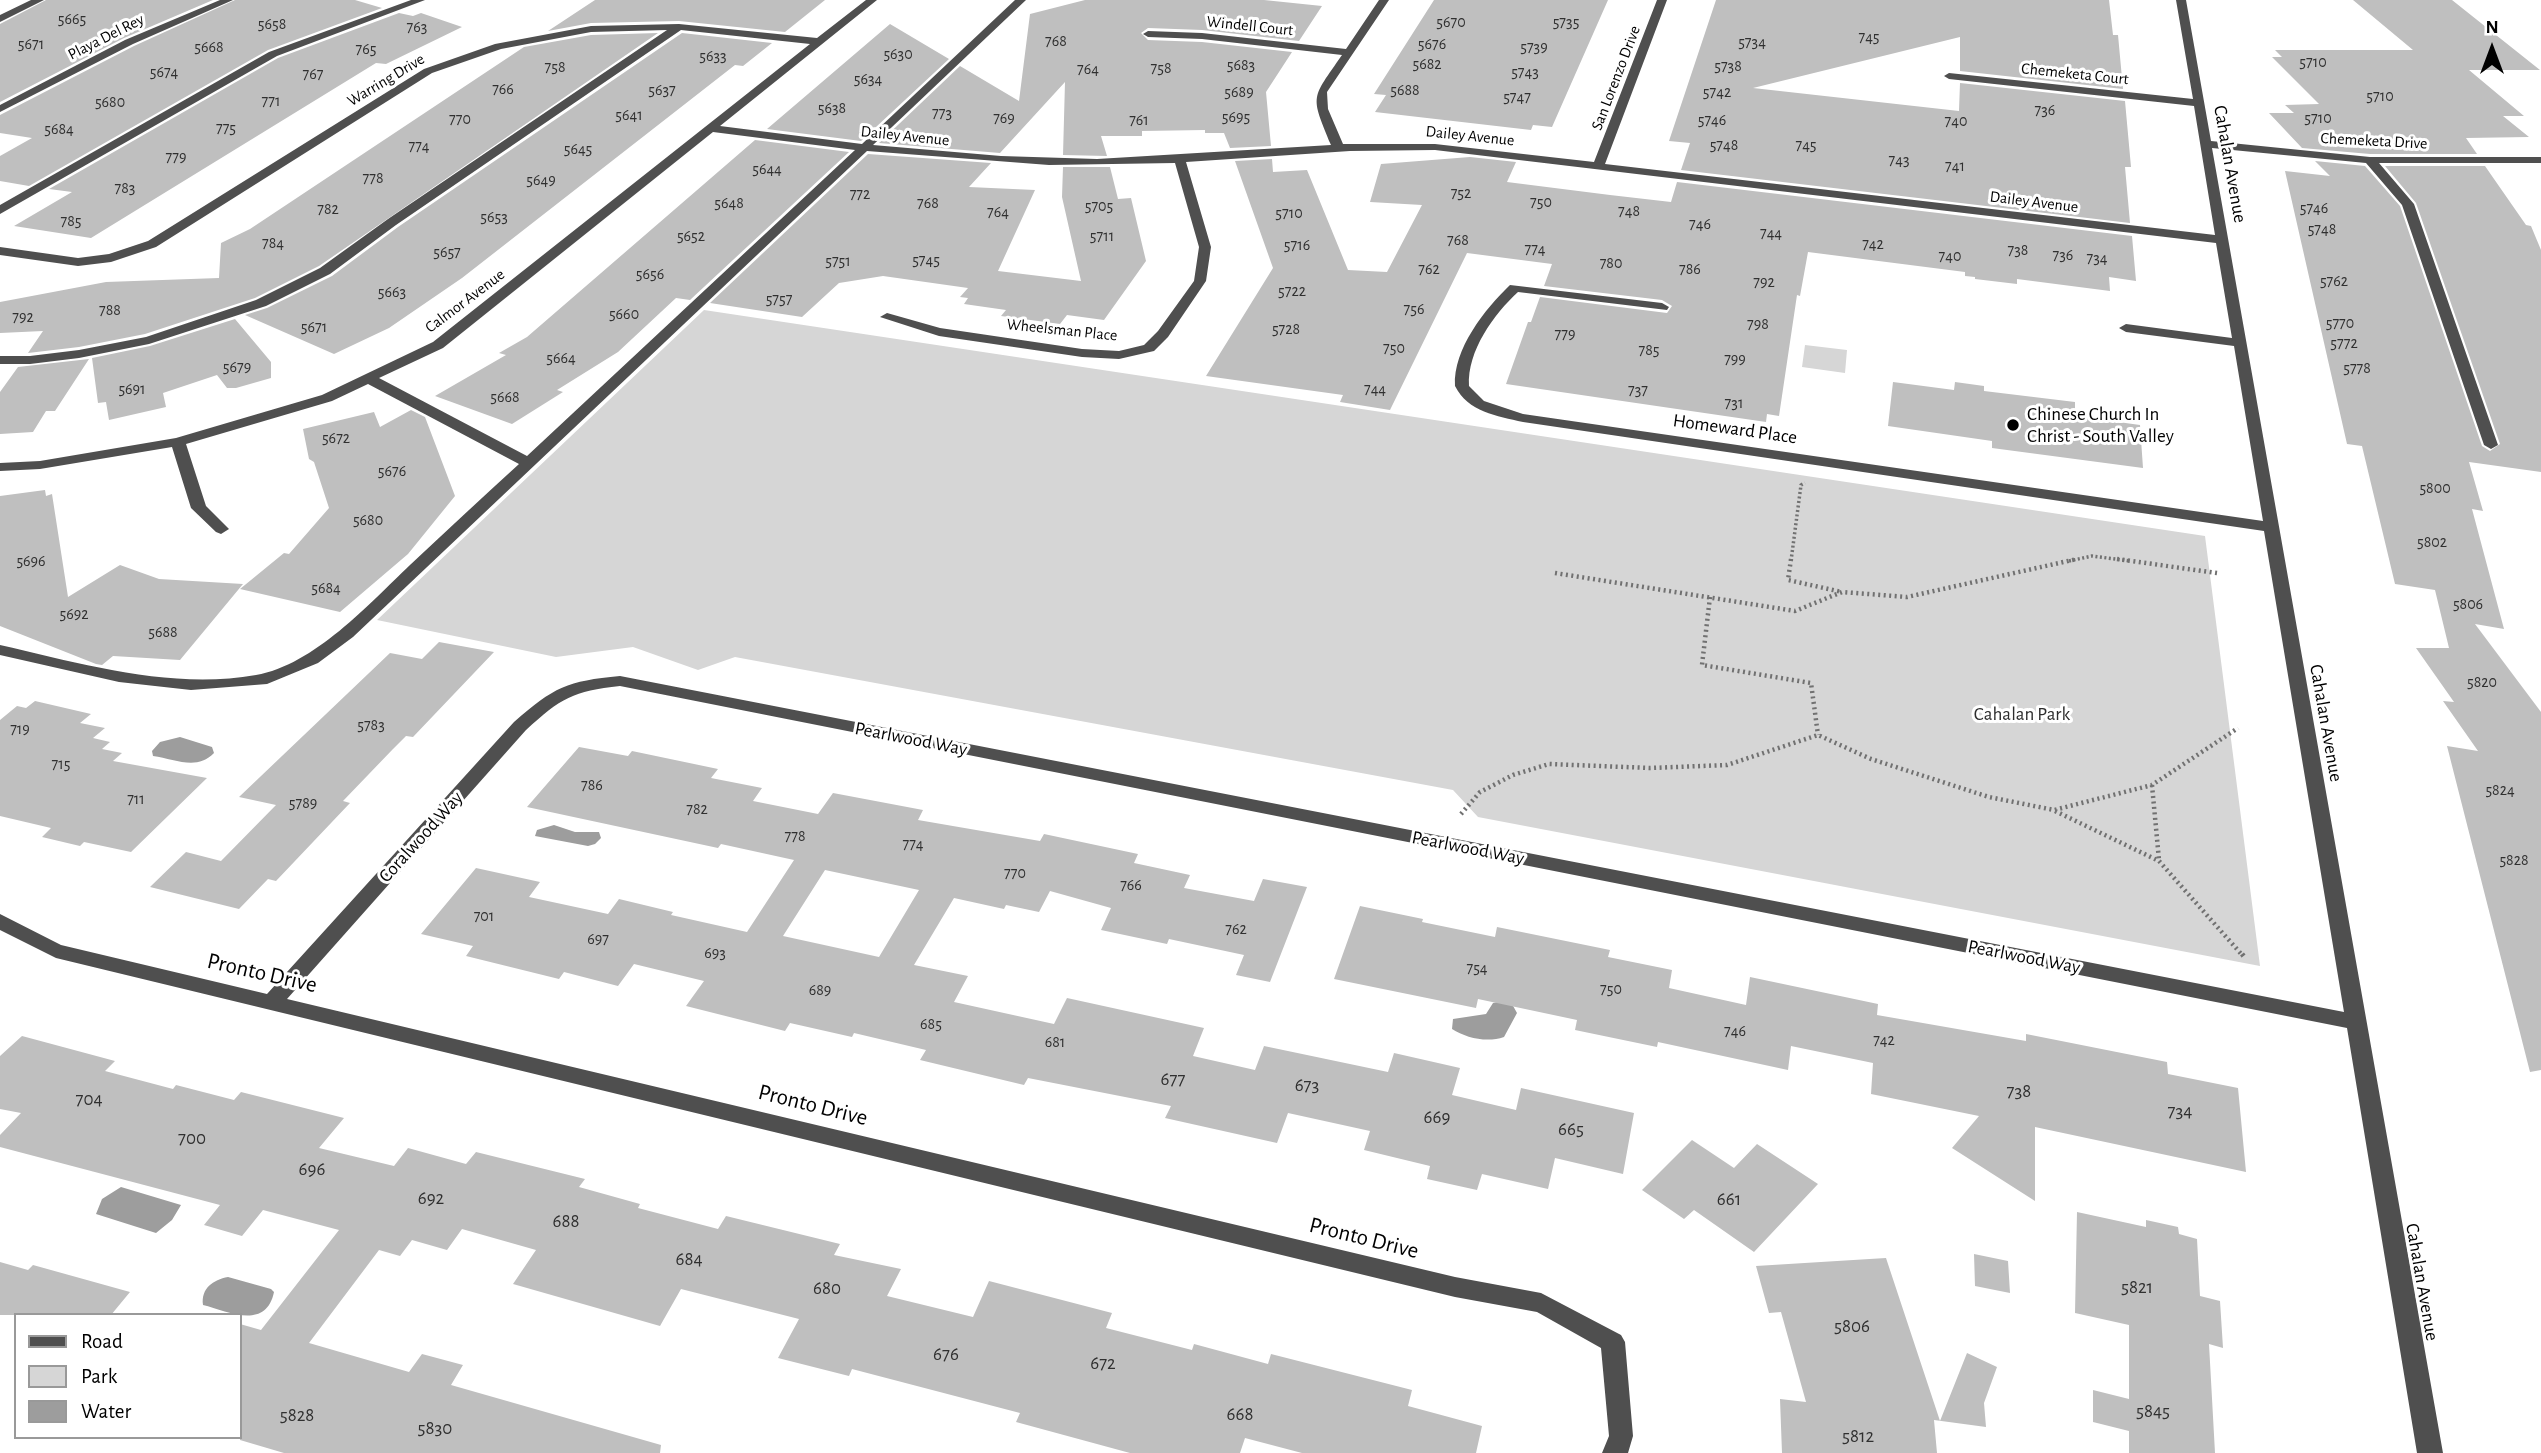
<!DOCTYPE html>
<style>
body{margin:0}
#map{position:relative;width:2541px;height:1453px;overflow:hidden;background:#fff;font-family:"Alegreya Sans",sans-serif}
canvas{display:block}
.legend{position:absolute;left:14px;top:1313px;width:228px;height:126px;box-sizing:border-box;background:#fff;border:2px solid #999;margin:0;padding:9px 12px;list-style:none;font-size:21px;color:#000}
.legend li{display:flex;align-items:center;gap:14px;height:35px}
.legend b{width:35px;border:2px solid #999}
.north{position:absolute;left:2457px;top:14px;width:70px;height:70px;-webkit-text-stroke:5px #fff;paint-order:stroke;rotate:0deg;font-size:19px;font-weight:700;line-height:28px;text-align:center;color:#000}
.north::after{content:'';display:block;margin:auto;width:24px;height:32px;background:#000;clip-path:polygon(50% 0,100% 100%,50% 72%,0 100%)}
</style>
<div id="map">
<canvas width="2541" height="1453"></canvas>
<ul class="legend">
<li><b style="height:9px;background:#4f4f4f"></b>Road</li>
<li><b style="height:19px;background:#d6d6d6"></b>Park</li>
<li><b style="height:19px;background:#9d9d9d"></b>Water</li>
</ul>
<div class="north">N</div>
</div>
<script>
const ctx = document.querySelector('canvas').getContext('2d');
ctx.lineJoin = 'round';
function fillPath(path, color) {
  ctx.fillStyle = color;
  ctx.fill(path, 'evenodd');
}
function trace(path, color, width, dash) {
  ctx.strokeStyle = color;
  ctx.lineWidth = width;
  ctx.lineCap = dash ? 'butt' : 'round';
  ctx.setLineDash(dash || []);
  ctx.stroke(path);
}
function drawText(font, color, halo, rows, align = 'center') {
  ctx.font = font + ' "Alegreya Sans",sans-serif';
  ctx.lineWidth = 6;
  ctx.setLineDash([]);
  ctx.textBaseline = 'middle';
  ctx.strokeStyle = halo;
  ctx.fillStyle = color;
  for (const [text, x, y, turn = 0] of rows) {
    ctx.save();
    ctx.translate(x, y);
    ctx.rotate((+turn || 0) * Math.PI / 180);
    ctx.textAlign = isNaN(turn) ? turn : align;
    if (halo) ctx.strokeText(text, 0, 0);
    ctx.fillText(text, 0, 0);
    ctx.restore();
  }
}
fillPath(new Path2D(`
 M704,310L2205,536L2260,966L1478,817L1453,790L735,657L698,670L633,647L556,657L377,620Z
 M1805,345L1847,350L1845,373L1802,367Z`), '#d6d6d6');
fillPath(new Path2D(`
 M180,737L212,747L214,753C197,771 175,759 153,756L152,751L160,742Z
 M554,825L575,832H599L601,838L595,844L588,846L535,836L537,830Z
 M1498,1002L1512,1004L1517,1013L1504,1037C1487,1043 1466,1038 1452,1029L1453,1019L1486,1014L1493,1003Z
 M121,1187L181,1205L172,1220L156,1233L96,1214L102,1199Z
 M228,1277L271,1289L274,1292C266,1331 227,1311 203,1305C201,1288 213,1280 228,1277Z`), '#9d9d9d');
fillPath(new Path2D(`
 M46,0H213L124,38L0,102V24Z
 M235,0H355L382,8L268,50L29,186L0,181V156L32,138L0,133V115L134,46Z
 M595,0H825L785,32L679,21L591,23L548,31Z
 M1085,0H1264L1322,6L1299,41L1202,30L1148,28L1141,33L1148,40L1202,42L1292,52L1266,92L1271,146L1230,148L1224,133H1205V130L1142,131V136H1101L1107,156L1063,155L1065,82L1000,153L879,143L960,66L1019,101L1030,14Z
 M1434,0H1608L1552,127L1533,125L1531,130L1375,112L1386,95L1374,94Z
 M1716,0H2109L2113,35H2118L2123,89L1960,71V37L1753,88L1959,111L1960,83L2125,101L2131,167H2125L2130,223L1681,170L1690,143L1669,141Z
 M2353,0H2452L2540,70H2469L2524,116H2503L2529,137L2466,138L2477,154H2370L2302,148L2269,113H2294L2285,105L2319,104L2272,57H2282L2275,50H2413Z
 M399,13L413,16L421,13L462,27L386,64L376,63L91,238L14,226L72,192L49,189L278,58Z
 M890,24L949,59L861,141L767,129Z
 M658,33L319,266L255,298L145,334L79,347L28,353L43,331L0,333V302L106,282L219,278L221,243L250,229L524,47L591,35Z
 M682,33L772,43L743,66L735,65L462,278L389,328L334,354L245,315L267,308L332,276L398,227Z
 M755,140L849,152L690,300L676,298L618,352L557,390L563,392L512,424L435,396L506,355L499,353L527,337Z
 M868,154L991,163L969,187L1035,190L998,271L1081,281L1062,197L1063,167H1110L1118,199L1131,198L1146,261L1104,320L1067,315L1060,324L1001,316L1006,310L964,304L968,298L960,297L968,288L883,276L839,283L802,317L710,303Z
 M1470,157L1516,162L1507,182L1610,195L1671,202L1677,182L2132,236L2136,281L2109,277L2110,291L2017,279V284L1975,279V277L1965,276V272L1808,252L1800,296L1797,295L1779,416L1767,414L1766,422L1506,384L1528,322H1531L1540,297L1667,313L1672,306L1662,300L1544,286L1552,264L1467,253L1390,410L1340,402L1343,395L1206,376L1273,268L1235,161L1272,159L1273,172L1307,170L1348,270L1387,272L1422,205L1370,202L1381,164Z
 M2315,161L2365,166L2400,206L2482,446L2490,451L2500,444L2416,203L2385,166H2485L2526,225L2531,226L2541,250V472L2469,462L2483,511L2472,509L2504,629L2475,624L2541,712V1070L2530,1072L2447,746L2478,751L2443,701L2454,702L2416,648H2449L2435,590L2395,584L2362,446L2347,444L2285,171L2330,176Z
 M235,319L271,362V378L236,388H227L217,375L163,393L166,407L109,420L106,402L98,403L92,358L150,346Z
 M89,359L55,411H46L33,432L0,434V392L18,367Z
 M1893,382L1954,390L1955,382L1984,386V391L2075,402V416L2140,425L2143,468L1992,448V441L1888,426Z
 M411,410L425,417L455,496L408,554L340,612L240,589L284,553L289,554L329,508L314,462L309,459L303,429L374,412L380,427Z
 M45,490L46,496L52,494L68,597L120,565L159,579L243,584L180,660L113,656L102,665L96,664L0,626V496Z
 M439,642L494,652L413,737L406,736L393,749L343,801L350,803L276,881L268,879L239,909L150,887L186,852L221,861L276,805L239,797L390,653L422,659Z
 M35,701L91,714L80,723L105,728L93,738L110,742L102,749L122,753L113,761L207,778L131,852L84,842L80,846L42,837L51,828L0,816V720L17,706L26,708Z
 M579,747L628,756L632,751L718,769L711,778L762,788L753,801L818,814L833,793L923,810L918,820L1040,841L1044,834L1138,854L1134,863L1190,875L1184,888L1254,901L1263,879L1307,887L1270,982L1236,975L1244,955L1169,939L1167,944L1101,930L1111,908L1050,891L1039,912L1006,905L1004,909L954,898L914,965L968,976L954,1002L1054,1024L1067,998L1204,1028L1193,1056L1255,1070L1264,1046L1388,1072L1394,1053L1460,1068L1452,1095L1516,1110L1521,1088L1634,1113L1623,1174L1555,1158L1548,1189L1482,1174L1477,1190L1427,1179L1430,1166L1364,1150L1370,1131L1288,1113L1277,1143L1165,1118L1171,1106L1028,1078L1024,1085L920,1060L926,1050L854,1033L852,1037L790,1023L785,1031L686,1006L704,981L634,964L618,986L564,972L559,979L466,956L473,946L421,934L476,868L540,882L529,897L608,914L619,899L673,912L671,915L747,932L794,860L721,844L718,848L527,807ZM825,870L919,890L879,957L783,936Z
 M1360,906L1423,919L1422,922L1495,937L1497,927L1610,950L1608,957L1672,970L1669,988L1746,1005L1750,977L1878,1004L1877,1015L2026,1041V1034L2167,1062L2168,1074L2238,1088L2246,1172L2035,1127V1201L1952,1148L1979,1116L1871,1094L1873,1063L1791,1046L1788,1070L1658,1042L1657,1047L1575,1030L1577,1020L1478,999L1476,1008L1334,979Z
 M22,1036L115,1061L105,1071L173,1089L176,1085L234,1100L241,1092L344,1118L319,1148L394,1166L408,1148L466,1164L476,1152L585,1179L579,1187L640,1204L638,1208L718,1229L726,1216L840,1244L834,1255L901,1269L887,1296L973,1317L989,1281L1112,1313L1106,1328L1192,1350L1194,1344L1268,1364L1271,1354L1412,1390L1408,1406L1482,1426L1476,1453H1302L1245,1438L1240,1453H1130L1016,1422L1020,1413L852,1369L849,1376L778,1358L799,1319L681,1289L660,1326L513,1284L536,1250L462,1229L447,1250L412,1240L400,1256L379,1250L309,1343L409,1372L422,1354L463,1365L451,1385L661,1445L660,1453H284L240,1440V1324L261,1330L339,1230L263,1210L242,1236L204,1225L220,1205L0,1147V1135L21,1113L0,1109V1056Z
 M1692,1140L1734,1168L1757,1144L1818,1184L1754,1252L1694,1210L1684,1219L1642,1190Z
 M2077,1212L2146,1227V1220L2178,1227L2179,1234L2197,1239L2200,1296L2220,1301L2223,1348L2209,1344L2215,1453H2129V1431L2093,1422V1390L2129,1399V1325L2075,1313Z
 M1974,1254L2008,1261L2010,1293L1975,1286Z
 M1886,1258L1940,1421L1967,1353L1997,1367L1984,1403L1986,1427L1934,1420L1937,1453H1782L1780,1399L1806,1402L1781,1312L1769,1313L1756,1266Z
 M0,1262L28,1270L33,1265L130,1292L111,1315H0Z`), '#bfbfbf');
trace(new Path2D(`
 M1791,561L1801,485L1805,483
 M2069,561L2092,556L2130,561`), '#717171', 3.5, [2, 2.5]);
trace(new Path2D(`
 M1791,559L1788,580L1842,592
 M2117,559L2217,573
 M1555,573L1795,611L1842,592L1907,597L2077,559
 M1710,597L1702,665L1811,683L1818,735
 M2152,785L2159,860
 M2055,811L2159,861L2243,956
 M1461,814L1480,792L1513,775L1549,764L1650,768L1727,765L1818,735L1871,759L1989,797L2054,810L2152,785L2238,728`), '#717171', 4.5, [2, 3.5]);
trace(new Path2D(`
 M2242,954L2246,959`), '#717171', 5, [2.5, 4.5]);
fillPath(new Path2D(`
 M31,0H44L0,22V15Z
 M220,0H233L133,44L0,112V105L125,40Z
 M411,0H425L277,56L0,214V205L269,52Z
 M866,0H877L720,126L862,144L1015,0H1026L873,145L1001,156L1097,159L1331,145C1310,94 1311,100 1342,55L1202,39L1148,37L1143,34L1148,31L1202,33L1346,49L1379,0H1389L1327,92L1328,109L1343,144H1435L1594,162L1657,0H1667L1605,164L2215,235L2194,106L1949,79L1944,76L1949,73L2193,99L2176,0H2186L2211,141L2370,157H2541V163H2379L2414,204L2498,445L2491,449L2484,445L2402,205L2366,163L2212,148L2443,1453H2417L2347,1028L620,686C573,691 561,698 526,730L287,999L1455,1277L1541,1293L1621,1335L1625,1342L1633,1436L1628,1453H1602L1609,1436L1601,1348L1537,1312L1455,1297L56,958L0,930V914L61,945L267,994L514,722C554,687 567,681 620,676L2344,1012L2264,531L1523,422C1497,416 1468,412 1455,386C1453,349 1485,309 1510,285L1662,303L1669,307L1667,310L1518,292C1494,314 1467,351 1469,386L1484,401L1523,414L2263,521L2234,346L2126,332L2119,328L2126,324L2232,338L2216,243L1435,150L1350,151L1186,162L1211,247L1206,281L1168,337L1154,351L1119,359L1082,357L939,336L880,317L887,313L940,328L1082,349L1119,351L1144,345L1158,331L1194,281L1199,247L1175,163L1049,165L867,151L353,637L318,663L267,684L191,690L119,682L0,655V645C83,664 171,690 256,675C314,665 369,604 410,565C446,531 482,498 519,464L368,384L332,401L186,444L206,506L229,529L221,534L216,532L191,508L172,447L40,469L0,471V463L40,461L176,438L322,395L433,342L810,44L681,30L396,225L330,274L266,306L149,344L79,358L30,364H0V356H30L79,350L146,337L256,300L320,268L388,219L667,30L591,32L501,49L432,73L156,247L111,262L78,266L0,255V247L78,258L109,254L148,241L424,69L495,44L591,26L679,24L817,38ZM713,132L855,150L527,456L379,378L443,348Z`), '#4f4f4f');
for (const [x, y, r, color] of [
 [2013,425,7,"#000"]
]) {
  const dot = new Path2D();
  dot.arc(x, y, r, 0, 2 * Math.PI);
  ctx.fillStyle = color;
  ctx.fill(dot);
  trace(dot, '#fff', 2.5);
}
drawText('16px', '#303030', null, [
 ["5665",72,19],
 ["5670",1451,22],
 ["5735",1566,22],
 ["5658",272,24],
 ["763",417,27],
 ["745",1869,37],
 ["768",1056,41],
 ["5734",1752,42],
 ["5671",31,44],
 ["5676",1432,44],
 ["5668",209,47],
 ["5739",1534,47],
 ["765",366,49],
 ["5630",898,54],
 ["5633",713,56],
 ["5710",2313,62],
 ["5682",1427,64],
 ["5683",1241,65],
 ["5738",1728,66],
 ["758",555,67],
 ["758",1161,68],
 ["764",1088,69],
 ["5674",164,72],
 ["5743",1525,72],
 ["767",313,74],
 ["5634",868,79],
 ["766",503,89],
 ["5637",662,90],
 ["5688",1405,90],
 ["5689",1239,92],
 ["5742",1717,92],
 ["5710",2380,96],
 ["5747",1517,97],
 ["771",271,101],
 ["5680",110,102],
 ["5638",832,108],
 ["736",2045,110],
 ["773",942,113],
 ["5641",629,115],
 ["5695",1236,117],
 ["769",1004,118],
 ["5710",2318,118],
 ["770",460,119],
 ["761",1139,120],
 ["5746",1712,120],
 ["740",1956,121],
 ["775",226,128],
 ["5684",59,129],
 ["5748",1724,145],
 ["745",1806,145],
 ["774",419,146],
 ["5645",578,149],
 ["779",176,157],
 ["743",1899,160],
 ["741",1955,166],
 ["5644",767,169],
 ["778",373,178],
 ["5649",541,180],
 ["783",125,188],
 ["752",1461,193],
 ["772",860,194],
 ["750",1541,202],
 ["5648",729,203],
 ["768",928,203],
 ["5705",1099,206],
 ["5746",2314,208],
 ["782",328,209],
 ["748",1629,211],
 ["764",998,212],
 ["5710",1289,213],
 ["5653",494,217],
 ["785",71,221],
 ["746",1700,224],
 ["5748",2322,229],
 ["744",1771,233],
 ["5652",691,236],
 ["5711",1102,236],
 ["768",1458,240],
 ["784",273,243],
 ["742",1873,244],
 ["5716",1297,245],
 ["774",1535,249],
 ["738",2018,250],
 ["5657",447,252],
 ["736",2063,255],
 ["740",1950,256],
 ["734",2097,258],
 ["5745",926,260],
 ["5751",838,261],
 ["780",1611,263],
 ["762",1429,269],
 ["786",1690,269],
 ["5656",650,274],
 ["5762",2334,281],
 ["792",1764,282],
 ["5722",1292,291],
 ["5663",392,292],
 ["5757",779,299],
 ["756",1414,309],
 ["788",110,310],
 ["5660",624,314],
 ["792",23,317],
 ["5770",2340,323],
 ["798",1758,324],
 ["5671",314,327],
 ["5728",1286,329],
 ["779",1565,334],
 ["5772",2344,343],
 ["750",1394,348],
 ["785",1649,350],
 ["5664",561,358],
 ["799",1735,359],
 ["5679",237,367],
 ["5778",2357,368],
 ["5691",132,389],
 ["744",1375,389],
 ["737",1638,390],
 ["5668",505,397],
 ["731",1734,403],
 ["5672",336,438],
 ["5676",392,471],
 ["5800",2435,488],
 ["5680",368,520],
 ["5802",2432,542],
 ["5696",31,561],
 ["5684",326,588],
 ["5806",2468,604],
 ["5692",74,614],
 ["5688",163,632],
 ["5820",2482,682],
 ["5783",371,725],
 ["719",20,729],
 ["715",61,764],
 ["786",592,785],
 ["5824",2500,790],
 ["711",136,799],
 ["5789",303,803],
 ["782",697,809],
 ["778",795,836],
 ["774",913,844],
 ["5828",2514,860],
 ["770",1015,873],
 ["766",1131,885],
 ["701",484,916],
 ["762",1236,929],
 ["697",598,939],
 ["693",715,953],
 ["754",1477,968],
 ["750",1611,989],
 ["689",820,990],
 ["685",931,1024],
 ["746",1735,1031],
 ["742",1884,1040],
 ["681",1055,1042]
]);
drawText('16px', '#000', '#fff', [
 ["Windell Court",1250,26,6],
 ["Playa Del Rey",106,37,-27],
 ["Chemeketa Court",2075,74,6],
 ["San Lorenzo Drive",1616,78,-69],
 ["Warring Drive",386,80,-31],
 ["Dailey Avenue",905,136,6],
 ["Dailey Avenue",1470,136,6],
 ["Chemeketa Drive",2374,141,3],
 ["Dailey Avenue",2034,202,7],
 ["Calmor Avenue",465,301,-37],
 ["Wheelsman Place",1062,330,6]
]);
drawText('19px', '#000', '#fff', [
 ["Cahalan Avenue",2230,164,80],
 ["Homeward Place",1735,429,8],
 ["Cahalan Avenue",2326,723,80],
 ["Pearlwood Way",911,739,11],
 ["Coralwood Way",421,837,-48],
 ["Pearlwood Way",1468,848,11],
 ["Pearlwood Way",2024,957,11],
 ["Cahalan Avenue",2422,1282,80]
]);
drawText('19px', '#000', '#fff', [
 ["Chinese Church In",2027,414],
 ["Christ - South Valley",2027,436]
], 'left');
drawText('19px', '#2d2d2d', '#fff', [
 ["Cahalan Park",2022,714]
]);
drawText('19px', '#303030', null, [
 ["677",1173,1079],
 ["673",1307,1085],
 ["738",2019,1091],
 ["704",89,1099],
 ["734",2180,1111],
 ["669",1437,1117],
 ["665",1571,1129],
 ["700",192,1138],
 ["696",312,1169],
 ["692",431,1198],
 ["661",1729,1199],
 ["688",566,1221],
 ["684",689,1259],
 ["5821",2137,1287],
 ["680",827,1288],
 ["5806",1852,1326],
 ["676",946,1354],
 ["672",1103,1363],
 ["5845",2153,1411],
 ["668",1240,1414],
 ["5828",297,1415],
 ["5830",435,1428],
 ["5812",1858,1436]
]);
drawText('23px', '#000', '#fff', [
 ["Pronto Drive",262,973,13],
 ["Pronto Drive",813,1105,14],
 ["Pronto Drive",1364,1238,14]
]);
</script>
